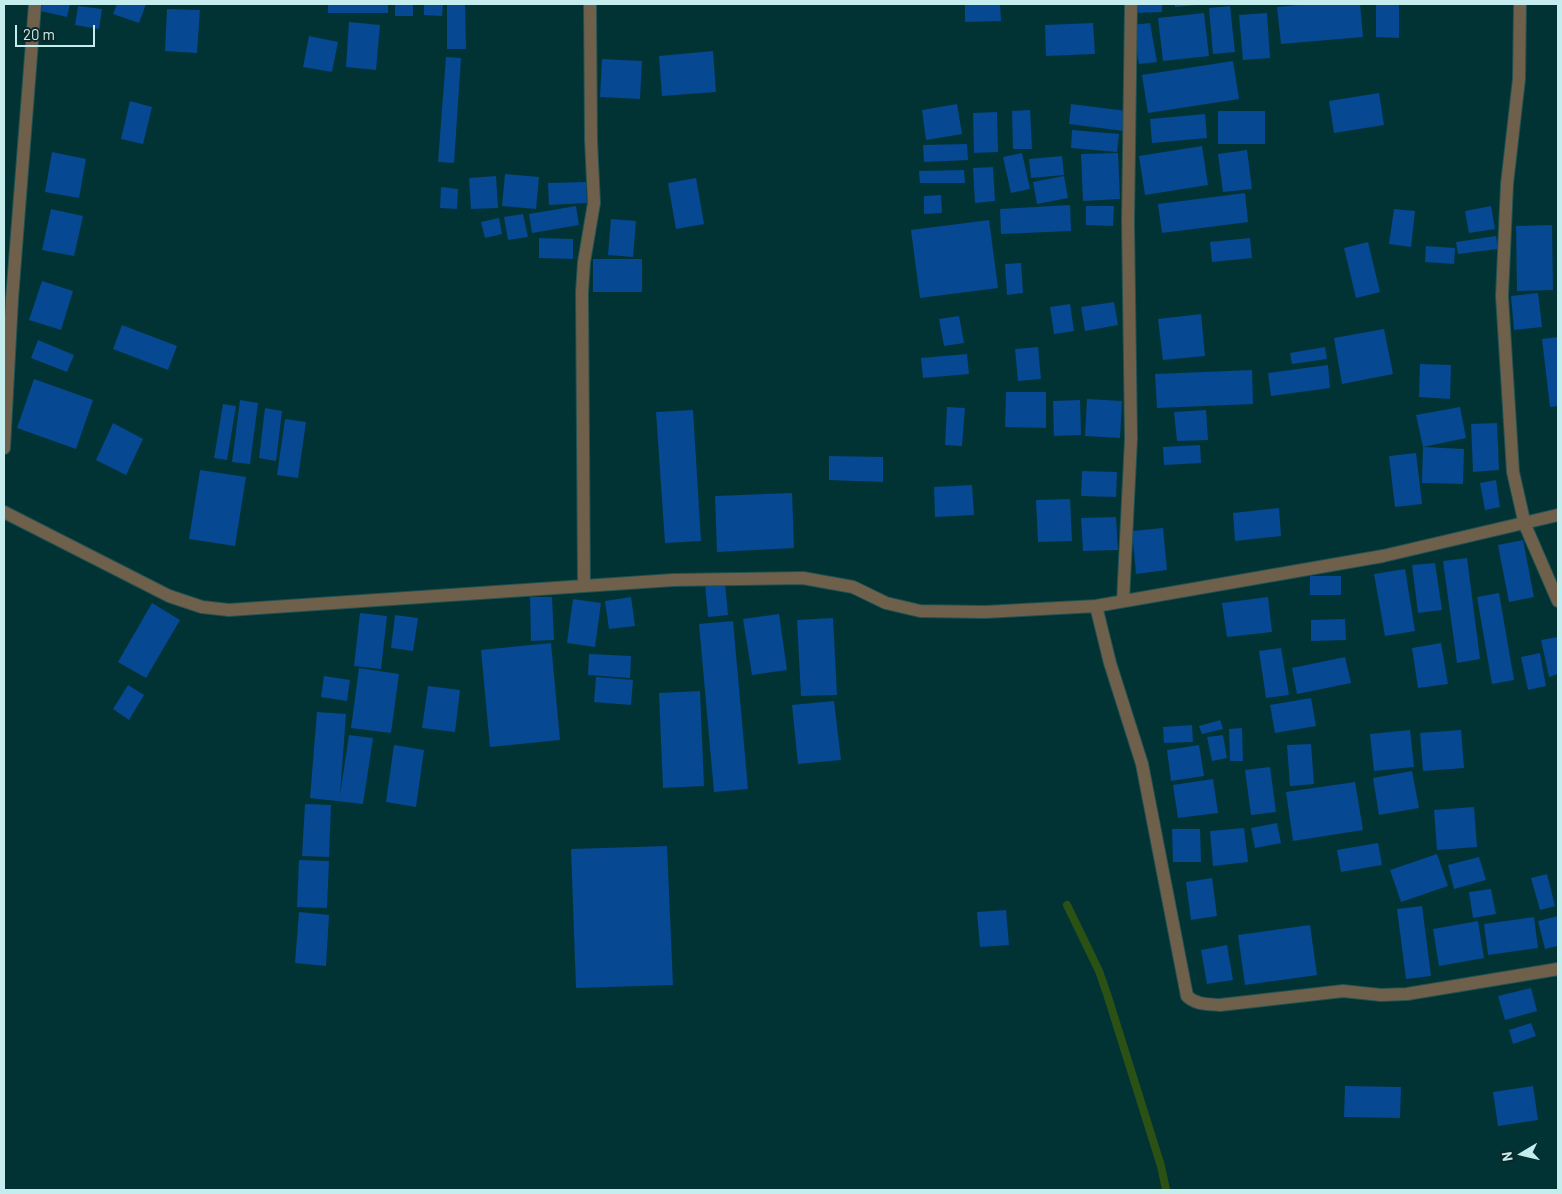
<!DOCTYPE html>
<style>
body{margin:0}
#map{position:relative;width:1562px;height:1194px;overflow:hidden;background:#023334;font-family:Barlow,sans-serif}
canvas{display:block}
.frame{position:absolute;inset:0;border:5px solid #c6eded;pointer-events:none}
.north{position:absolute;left:1497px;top:1129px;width:50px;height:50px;-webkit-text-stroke:4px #0c2727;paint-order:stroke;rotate:261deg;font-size:14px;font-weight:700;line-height:20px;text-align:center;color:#c6eded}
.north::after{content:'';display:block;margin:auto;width:18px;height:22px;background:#c6eded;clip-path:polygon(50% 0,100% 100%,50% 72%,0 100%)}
.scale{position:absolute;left:15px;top:25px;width:80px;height:22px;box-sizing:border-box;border:2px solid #c6eded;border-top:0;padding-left:6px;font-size:15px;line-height:18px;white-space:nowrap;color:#c6eded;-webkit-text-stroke:4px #0c2727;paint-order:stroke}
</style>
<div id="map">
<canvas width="1562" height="1194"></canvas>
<div class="frame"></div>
<div class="north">N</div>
<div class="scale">20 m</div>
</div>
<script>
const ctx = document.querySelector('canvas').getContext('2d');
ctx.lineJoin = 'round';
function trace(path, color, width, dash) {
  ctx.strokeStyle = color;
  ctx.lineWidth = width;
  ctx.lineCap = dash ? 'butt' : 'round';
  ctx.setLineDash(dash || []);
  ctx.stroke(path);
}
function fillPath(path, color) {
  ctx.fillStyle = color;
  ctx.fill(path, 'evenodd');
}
trace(new Path2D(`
 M1067,905L1099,971L1107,994L1161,1166L1166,1190`), '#2b5214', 8);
fillPath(new Path2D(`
 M43,4H70L67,17L41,11Z
 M117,4H146L139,23L113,14Z
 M328,4H388V13H328Z
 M395,4H413V16H395Z
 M424,4H443L442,16L424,15Z
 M447,4H465L466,49H447Z
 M965,4H1000L1001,21L965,22Z
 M1134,4H1162V12L1134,13Z
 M1175,4H1196V5L1175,7Z
 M1309,4H1360L1363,37L1281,44L1277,7Z
 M1376,4H1399V38L1376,37Z
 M78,6L102,9L99,29L75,25Z
 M1230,6L1235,52L1213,54L1209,8Z
 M167,9L200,10L197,53L165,51Z
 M1204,13L1209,56L1163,61L1158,18Z
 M1267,13L1270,58L1243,60L1239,15Z
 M349,22L380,25L376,70L346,67Z
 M1093,23L1095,54L1046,56L1045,25Z
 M1150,23L1157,62L1139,64L1132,25Z
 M309,36L338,42L332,72L303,67Z
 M713,51L716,92L662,96L659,56Z
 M446,57L461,58L454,163L438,162Z
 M602,59L642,61L640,99L600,97Z
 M1233,61L1239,99L1148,113L1142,75Z
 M1379,93L1384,125L1334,133L1329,101Z
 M130,101L152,107L143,144L121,139Z
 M957,104L962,134L926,140L922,110Z
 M1071,104L1126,111L1124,131L1069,124Z
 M1030,110L1032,149H1013L1012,111Z
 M1218,111H1265V144H1218Z
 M997,112L998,152L974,153L973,113Z
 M1205,114L1207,138L1152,143L1150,119Z
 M1072,130L1119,134L1117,152L1071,148Z
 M967,144L968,160L924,162L923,145Z
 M1202,146L1208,185L1145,195L1139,156Z
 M1247,150L1252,189L1223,192L1218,154Z
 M52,152L86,159L79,198L45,192Z
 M1022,153L1030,189L1011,193L1003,157Z
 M1118,153L1120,199L1083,201L1081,154Z
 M1062,156L1064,175L1031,178L1029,159Z
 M993,167L995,201L975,203L973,168Z
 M964,170L965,183H920L919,171Z
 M505,174L539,177L536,209L502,206Z
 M496,176L498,208L471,209L469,178Z
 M1064,176L1068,198L1037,204L1033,182Z
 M696,178L704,224L676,229L668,183Z
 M586,182L587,203L549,205L548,183Z
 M441,187L458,189L457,209L440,208Z
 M1245,193L1248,222L1162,233L1158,204Z
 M941,195L942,213L924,214V196Z
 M1070,205L1071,231L1001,234L1000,209Z
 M576,206L579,225L532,233L529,214Z
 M1086,206H1114L1113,226L1086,225Z
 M1491,206L1495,229L1469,233L1465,211Z
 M51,209L83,216L74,256L42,250Z
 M1394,209L1415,211L1411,247L1389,244Z
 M523,214L528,237L508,240L504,217Z
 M499,218L502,234L485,238L481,222Z
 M611,219L636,221L633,257L608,255Z
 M989,220L998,288L920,298L911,230Z
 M1552,225L1553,290L1517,291L1516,226Z
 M1496,236L1498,249L1458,254L1456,242Z
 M539,238L573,239V259L539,258Z
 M1250,238L1252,258L1212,262L1210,242Z
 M1368,242L1380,292L1356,298L1344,248Z
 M1426,246L1455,248L1454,264L1425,262Z
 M593,259H642V292H593Z
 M1021,263L1023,293L1007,295L1005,264Z
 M42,281L73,291L61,330L29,320Z
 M1538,293L1542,327L1514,330L1511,296Z
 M1114,302L1118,325L1085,331L1081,307Z
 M1070,304L1074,331L1054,334L1050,307Z
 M1201,314L1205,356L1163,360L1158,319Z
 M959,316L964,343L944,346L939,319Z
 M122,325L177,346L168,370L113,349Z
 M1384,329L1393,374L1342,384L1334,338Z
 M1558,337V406L1550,407L1542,339Z
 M38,340L74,355L67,372L31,358Z
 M1038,347L1041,379L1018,381L1015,349Z
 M1325,347L1327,359L1292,364L1290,353Z
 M967,354L969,374L923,378L921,358Z
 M1420,364L1451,365L1450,399L1419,397Z
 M1328,365L1330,388L1271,396L1268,373Z
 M1252,370L1253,404L1157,408L1155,374Z
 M34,379L93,400L76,449L17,428Z
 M1006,392H1046V428L1005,427Z
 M1087,399L1122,401L1120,438L1085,436Z
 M240,400L258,403L250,464L232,462Z
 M1080,400L1081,435L1054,436L1053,401Z
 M223,404L236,406L227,460L214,458Z
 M947,407L965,408L962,446L945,445Z
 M1460,407L1466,438L1423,447L1416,415Z
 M265,408L282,411L276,461L259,458Z
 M693,410L701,541L665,543L656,412Z
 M1206,410L1208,440L1177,441L1174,412Z
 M285,419L306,422L298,478L277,475Z
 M113,423L143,439L126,475L96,460Z
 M1497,423L1499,470L1473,472L1471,424Z
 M1200,445L1201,463L1164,465L1163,447Z
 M1423,447L1464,449L1463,484L1422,483Z
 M1416,453L1422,504L1395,507L1389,456Z
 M829,456L883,457V482L829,480Z
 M200,470L246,477L235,546L189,539Z
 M1082,471L1117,472L1116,497L1081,496Z
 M1496,480L1500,507L1485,510L1480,483Z
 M972,485L974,515L935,517L934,487Z
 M792,493L794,548L717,552L715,496Z
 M1070,499L1072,541L1038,542L1036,500Z
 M1279,508L1281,536L1235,541L1233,513Z
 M1116,517L1118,550L1083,551L1081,518Z
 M1163,528L1167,570L1136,574L1132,531Z
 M1523,540L1534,597L1509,602L1498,545Z
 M1467,558L1480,659L1457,663L1443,561Z
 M1435,563L1442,610L1418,613L1412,565Z
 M1405,569L1415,631L1385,636L1374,574Z
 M1310,576H1341V595H1310Z
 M725,583L728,615L708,617L705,584Z
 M1499,593L1514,680L1492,684L1477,597Z
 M530,597H552L554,640L531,641Z
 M631,597L635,626L609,629L605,601Z
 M1268,597L1272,632L1227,637L1222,603Z
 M573,599L601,603L595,647L567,643Z
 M152,603L180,620L146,678L118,662Z
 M360,613L387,616L381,669L354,666Z
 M779,614L787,670L752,675L743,619Z
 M395,615L418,618L413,651L391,648Z
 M833,618L837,695L801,696L797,620Z
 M1345,619L1346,640L1311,641V620Z
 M733,621L748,789L714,792L699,624Z
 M1558,637V674L1549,677L1541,640Z
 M551,643L560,740L490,747L481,650Z
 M1441,643L1448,684L1418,688L1412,648Z
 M1281,648L1289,695L1266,698L1259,651Z
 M1540,653L1546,686L1528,690L1521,657Z
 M589,654L631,656L630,678L588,675Z
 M1345,657L1351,683L1297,694L1292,668Z
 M359,668L399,674L391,733L351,728Z
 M324,676L350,680L347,701L321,697Z
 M596,677L633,680L631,705L594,702Z
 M128,685L144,695L129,720L113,709Z
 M428,686L460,690L455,732L422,728Z
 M700,691L704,786L663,788L659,693Z
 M1311,698L1316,726L1275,733L1270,705Z
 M834,701L841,760L798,764L792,705Z
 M317,712L346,714L340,795L349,735L373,738L363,804L310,798Z
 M1220,720L1223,729L1202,734L1199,726Z
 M1192,725L1193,742L1164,743L1163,727Z
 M1242,728L1243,761H1230L1229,729Z
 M1410,730L1414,767L1374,771L1370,734Z
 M1461,730L1464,768L1423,771L1420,733Z
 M1223,735L1227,758L1212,761L1207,737Z
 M1311,744L1314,784L1290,786L1287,745Z
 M394,745L424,750L416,807L386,802Z
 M1199,745L1204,776L1171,781L1167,750Z
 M1270,767L1276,812L1251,815L1245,770Z
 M1412,771L1419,808L1379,815L1373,778Z
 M1213,779L1218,813L1178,818L1173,785Z
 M1355,782L1363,830L1293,841L1286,792Z
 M305,804L331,805L329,857L302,856Z
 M1474,807L1477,847L1437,850L1434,810Z
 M1277,823L1281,843L1255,848L1251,828Z
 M1244,828L1248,862L1213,866L1210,831Z
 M1172,829H1200L1201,862H1173Z
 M1378,843L1382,865L1341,872L1337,850Z
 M667,846L673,985L576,988L571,849Z
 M1437,854L1448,886L1401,902L1390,870Z
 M1479,857L1486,880L1454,889L1448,865Z
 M299,860L329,861L327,908L297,907Z
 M1547,874L1555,906L1540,910L1531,878Z
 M1212,878L1217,916L1191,920L1186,882Z
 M1491,889L1496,914L1473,918L1469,892Z
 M1422,906L1431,976L1406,979L1397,909Z
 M1006,910L1009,945L980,947L977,912Z
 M299,912L329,915L326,966L295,963Z
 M1558,916V946L1545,949L1538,921Z
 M1534,917L1538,948L1488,955L1484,924Z
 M1478,921L1484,958L1439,966L1433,929Z
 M1310,925L1317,975L1245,985L1238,935Z
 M1227,945L1233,980L1207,984L1201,950Z
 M1531,988L1537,1011L1505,1020L1498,996Z
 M1531,1023L1536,1036L1513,1044L1509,1030Z
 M1345,1086L1401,1087L1400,1118L1344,1117Z
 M1533,1086L1538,1120L1498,1126L1493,1092Z`), '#064891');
const minor = new Path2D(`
 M1520,4L1519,79L1507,184L1502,296L1513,472L1525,525L1558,601
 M4,448L12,299L35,4
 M4,512L169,596L202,607L229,610L673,580L803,578L853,587L886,603L920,611L985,612L1096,606L1383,556L1558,515
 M584,586L582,292L584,262L594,203L591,140L590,4
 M1123,601L1131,439L1128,222L1131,4
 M1096,606L1110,663L1142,764L1187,996C1196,1005 1208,1004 1220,1005L1343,991L1381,995L1407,994L1558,969`);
trace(minor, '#215152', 14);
trace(minor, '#6f604c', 12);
</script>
